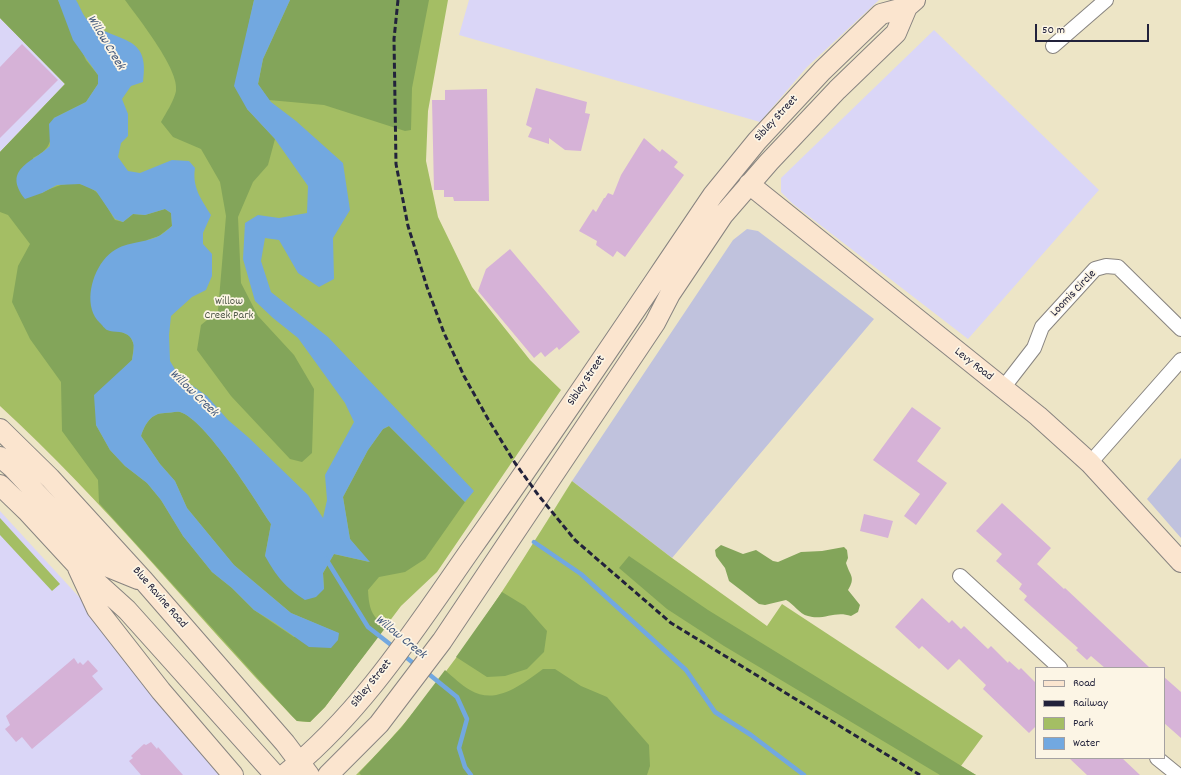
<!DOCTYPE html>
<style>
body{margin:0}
#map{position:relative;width:1181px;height:775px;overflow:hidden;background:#ede5c6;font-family:Dekko,sans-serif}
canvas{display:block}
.legend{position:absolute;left:1035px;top:667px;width:130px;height:92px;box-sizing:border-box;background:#fcf5e5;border:1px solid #a5a1a1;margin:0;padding:5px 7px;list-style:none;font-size:12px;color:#22223b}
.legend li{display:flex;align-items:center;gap:8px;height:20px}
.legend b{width:20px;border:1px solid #a5a1a1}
.scale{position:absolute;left:1035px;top:24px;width:114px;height:18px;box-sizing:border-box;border:2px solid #22223b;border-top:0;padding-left:5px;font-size:12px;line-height:14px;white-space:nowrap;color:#22223b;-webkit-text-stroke:3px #fcf5e5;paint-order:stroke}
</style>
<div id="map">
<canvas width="1181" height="775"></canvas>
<ul class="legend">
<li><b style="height:5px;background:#fbe5cf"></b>Road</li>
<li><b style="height:5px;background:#22223b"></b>Railway</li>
<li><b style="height:11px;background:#a4be64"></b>Park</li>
<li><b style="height:11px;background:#72a8e0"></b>Water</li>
</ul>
<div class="scale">50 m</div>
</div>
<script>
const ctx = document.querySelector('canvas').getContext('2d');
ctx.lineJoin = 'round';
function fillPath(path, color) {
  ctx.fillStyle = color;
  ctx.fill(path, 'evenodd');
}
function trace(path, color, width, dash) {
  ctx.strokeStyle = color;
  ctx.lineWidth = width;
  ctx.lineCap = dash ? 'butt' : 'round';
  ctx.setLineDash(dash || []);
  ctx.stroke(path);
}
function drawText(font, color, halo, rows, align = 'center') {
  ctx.font = font + ' Dekko,sans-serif';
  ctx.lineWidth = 3.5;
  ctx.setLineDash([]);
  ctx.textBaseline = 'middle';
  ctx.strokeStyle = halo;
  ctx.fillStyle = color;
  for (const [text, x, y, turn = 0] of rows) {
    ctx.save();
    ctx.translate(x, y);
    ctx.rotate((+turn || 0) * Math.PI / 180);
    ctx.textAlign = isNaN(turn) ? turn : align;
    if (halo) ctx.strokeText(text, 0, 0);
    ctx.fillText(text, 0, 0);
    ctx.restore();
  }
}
fillPath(new Path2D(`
 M469,0H879L807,67L760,122L459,35Z
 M0,18L65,84L0,152Z
 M934,30L1099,190L968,339L793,204L781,192V178Z
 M0,511L103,623L229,775H0Z`), '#dad6f7');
fillPath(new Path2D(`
 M747,229L758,231L874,319L672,558L572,481L733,240Z
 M1181,458V538L1147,499Z`), '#c0c2dd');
fillPath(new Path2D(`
 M0,0H448L428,111L426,161L438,217L472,287L530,360L561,390L437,572L401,606L325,707L310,722L297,721L291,715C193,613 105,502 0,406V152L65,84L0,18Z
 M572,481L672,558L767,626L782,604L983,736L961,766L976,775H356C443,690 508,584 572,481Z
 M0,518L60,584L52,591L0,535Z`), '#a4be64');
fillPath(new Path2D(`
 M0,0H58L86,60L98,75V84L86,102L54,118C50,138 54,148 33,158L42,193C58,184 79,178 95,191C103,197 109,211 115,220L123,222L133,214L145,215L165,209L171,213L172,226L159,236L147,240L106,329L120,331L130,336L134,345L132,360L115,377L96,425L110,450L125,466L147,483L161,500L183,536L212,572L232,588L254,610L294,637L338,633L291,613L234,565L187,508L175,481L160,464L141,436C145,424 151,413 165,413C170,413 176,411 180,412C206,420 255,500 271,524L265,556L324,589L323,573L334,554L369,562L350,539L343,497L368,450L383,429L389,426L465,502L425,559L405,572L379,577L368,590C369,608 371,616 386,627L325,707L310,722L297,721L291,715L99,503L98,480L62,431L61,382L30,339L12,302L18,266L30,244L8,215L0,212V152L65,84L0,18Z
 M125,0H254L246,37L247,109L275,139L268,165L253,182L238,217L241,283L258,316L294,355L314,389L312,453L302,462L290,459L231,396L197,350L201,325L218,311L226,216L220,182L201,149L173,137L161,122C166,113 174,101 176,91C180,70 138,18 125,0Z
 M290,0H429L412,88L411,130L405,131L324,105L269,100L258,84L263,59Z
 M721,545L743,554L756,550L773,561L778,562L801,552L822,551L844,547L847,550L848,558L846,563C850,576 856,577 848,590L860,605L858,612L851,616C835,610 823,621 808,616C799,614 794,604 786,600L765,605L759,604L729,581L725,568L716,556L715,550Z
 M629,556L708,610L976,775H940L724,646L667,609L619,568Z
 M502,592L525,606L547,631L544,652L527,669L505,676L487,677L456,657Z
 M543,669H555L581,686L607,697L649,745L650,766L647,775H361L359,773L401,728L445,670C453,677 461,685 470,690C496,706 522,684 543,669Z`), '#83a55a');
fillPath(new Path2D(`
 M58,0H76C80,6 83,17 89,21C115,44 151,32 143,82L131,86L122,99L128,114V136L121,143L118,157L128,171L140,173L172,160L189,161L195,168C192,187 201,199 211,215L203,233V244L212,254V276L206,290L192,297L171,316L169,335L170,361L179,376L207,396L228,420L248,437L308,495L323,518L327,500L325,475L354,422L345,403L298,338L273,318L255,301L243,259L245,223L258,215L279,218L307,213L308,186L275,139L247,109L234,86L254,0H290L263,59L258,84L271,102L296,121L343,163L350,210L333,238L334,279L319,287L298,273L279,240L265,238L261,261L271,292L328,337L474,491L465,502L389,426L383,429L368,450L343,497L350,539L370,562L334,554L323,573L324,589L316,597L305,600C285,587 277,577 265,556L271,524C255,500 206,420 180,412C176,411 170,413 165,413C151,413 145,424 141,436L160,464L175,481L187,508L234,565L291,613L339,633L338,640L331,648L309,647L275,623L254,610L232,588L212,572L183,536L161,500L147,483L125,466L110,450L96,425L94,395L132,360C133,353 136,343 130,337C124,330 115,333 107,330C105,329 102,325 100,323C84,308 90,278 103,261C120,240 134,246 157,237C162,235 167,230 172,226L171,213L165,209L145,215L133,214L123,222L115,219L96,191L80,184L57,185L42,193L25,199C2,169 32,163 50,146L49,124L54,118L86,102L98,84V75L73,40Z`), '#72a8e0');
trace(new Path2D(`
 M534,542L581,574L686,670L715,712L751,735L804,775
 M326,559L368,627L395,648
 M402,654L417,666
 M425,671L457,697L467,719L459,748L465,767L471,775`), '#72a8e0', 4.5);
fillPath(new Path2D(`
 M22,44L58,80L0,138V67Z
 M536,88L587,102L585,113L590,114L581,151L565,150L549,138V144L528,137L532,128L526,125Z
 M487,89L489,201H454L453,197H444V190H434L432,100H445V90Z
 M644,138L660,152L662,149L678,162L674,167L684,175L625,257L617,251L613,257L596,245L597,241L579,231L593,209L596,212L604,198H605L608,193L613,195L621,175Z
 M510,249L580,332L559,350L557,347L545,357L541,352L534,358L478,291L486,269Z
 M912,407L941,428L917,461L947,483L916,525L904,516L920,494L873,460Z
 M1002,503L1051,548L1037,564L1064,589L1065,588L1150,668H1105L1091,656L1087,660L1076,650L1078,648L1024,600L1027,596L1019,589L1022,584L996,561L1002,554L976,531Z
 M864,514L893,521L888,538L860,531Z
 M922,598L949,623L952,620L961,629L964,626L988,649L991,646L1008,663L1009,661L1019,670L1021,668L1036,683V726L1029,733L983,689L986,685L959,659L948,670L922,646L919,649L895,627Z
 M74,658L78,664L80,662L83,665L88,660L98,671L92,676L103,689L32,749L22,737L16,742L5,729L10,725L6,716Z
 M1164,677L1181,692V738L1164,723Z
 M151,742L157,749L158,747L183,775H141L129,761L133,758L131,756L144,744L146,745Z
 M1069,758H1122L1140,775H1087Z`), '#d6b2d7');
const street = new Path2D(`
 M1053,46L1106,0
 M1003,388L1034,348L1042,327L1095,269L1106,266L1118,267L1181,329
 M1090,463L1181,360
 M960,576L1060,668
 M1157,758L1178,775`);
const secondary = new Path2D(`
 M749,184L1038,416L1090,463L1181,562
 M0,429L50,478L144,581L285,743L309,775
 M0,457L12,467L101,562L106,566L138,579
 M0,485L27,511L75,563L127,610L275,775
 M78,568L97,609L161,691L233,775
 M284,775C361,714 415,629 471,549C554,432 633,313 713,195L757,141L822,71L881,14L907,7L915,0
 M328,775L379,724L442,641L655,323L670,294L723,215L769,162L837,90L896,33L907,7`);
trace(street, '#888480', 16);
trace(secondary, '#888480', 22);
trace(street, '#fff', 14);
trace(secondary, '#fbe5cf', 20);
trace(new Path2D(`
 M398,0L394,39L396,164L408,226L427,287L444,333L464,376L488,419L515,463L539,496L575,540L671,623L920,775`), '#22223b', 3, [6, 3]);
drawText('12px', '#22223b', '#fcf5e5', [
 ["Sibley Street",777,119,-47],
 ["Loomis Circle",1074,294,-46],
 ["Levy Road",973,365,38],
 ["Sibley Street",587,381,-56],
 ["Blue Ravine Road",159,598,49],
 ["Sibley Street",372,684,-51]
]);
drawText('12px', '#505949', '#fcf5e5', [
 ["Willow",229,302],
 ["Creek Park",229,316]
]);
drawText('italic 13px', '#42587d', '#fcf5e5', [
 ["Willow Creek",105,43,59],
 ["Willow Creek",193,394,44],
 ["Willow Creek",400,638,39]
]);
</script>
